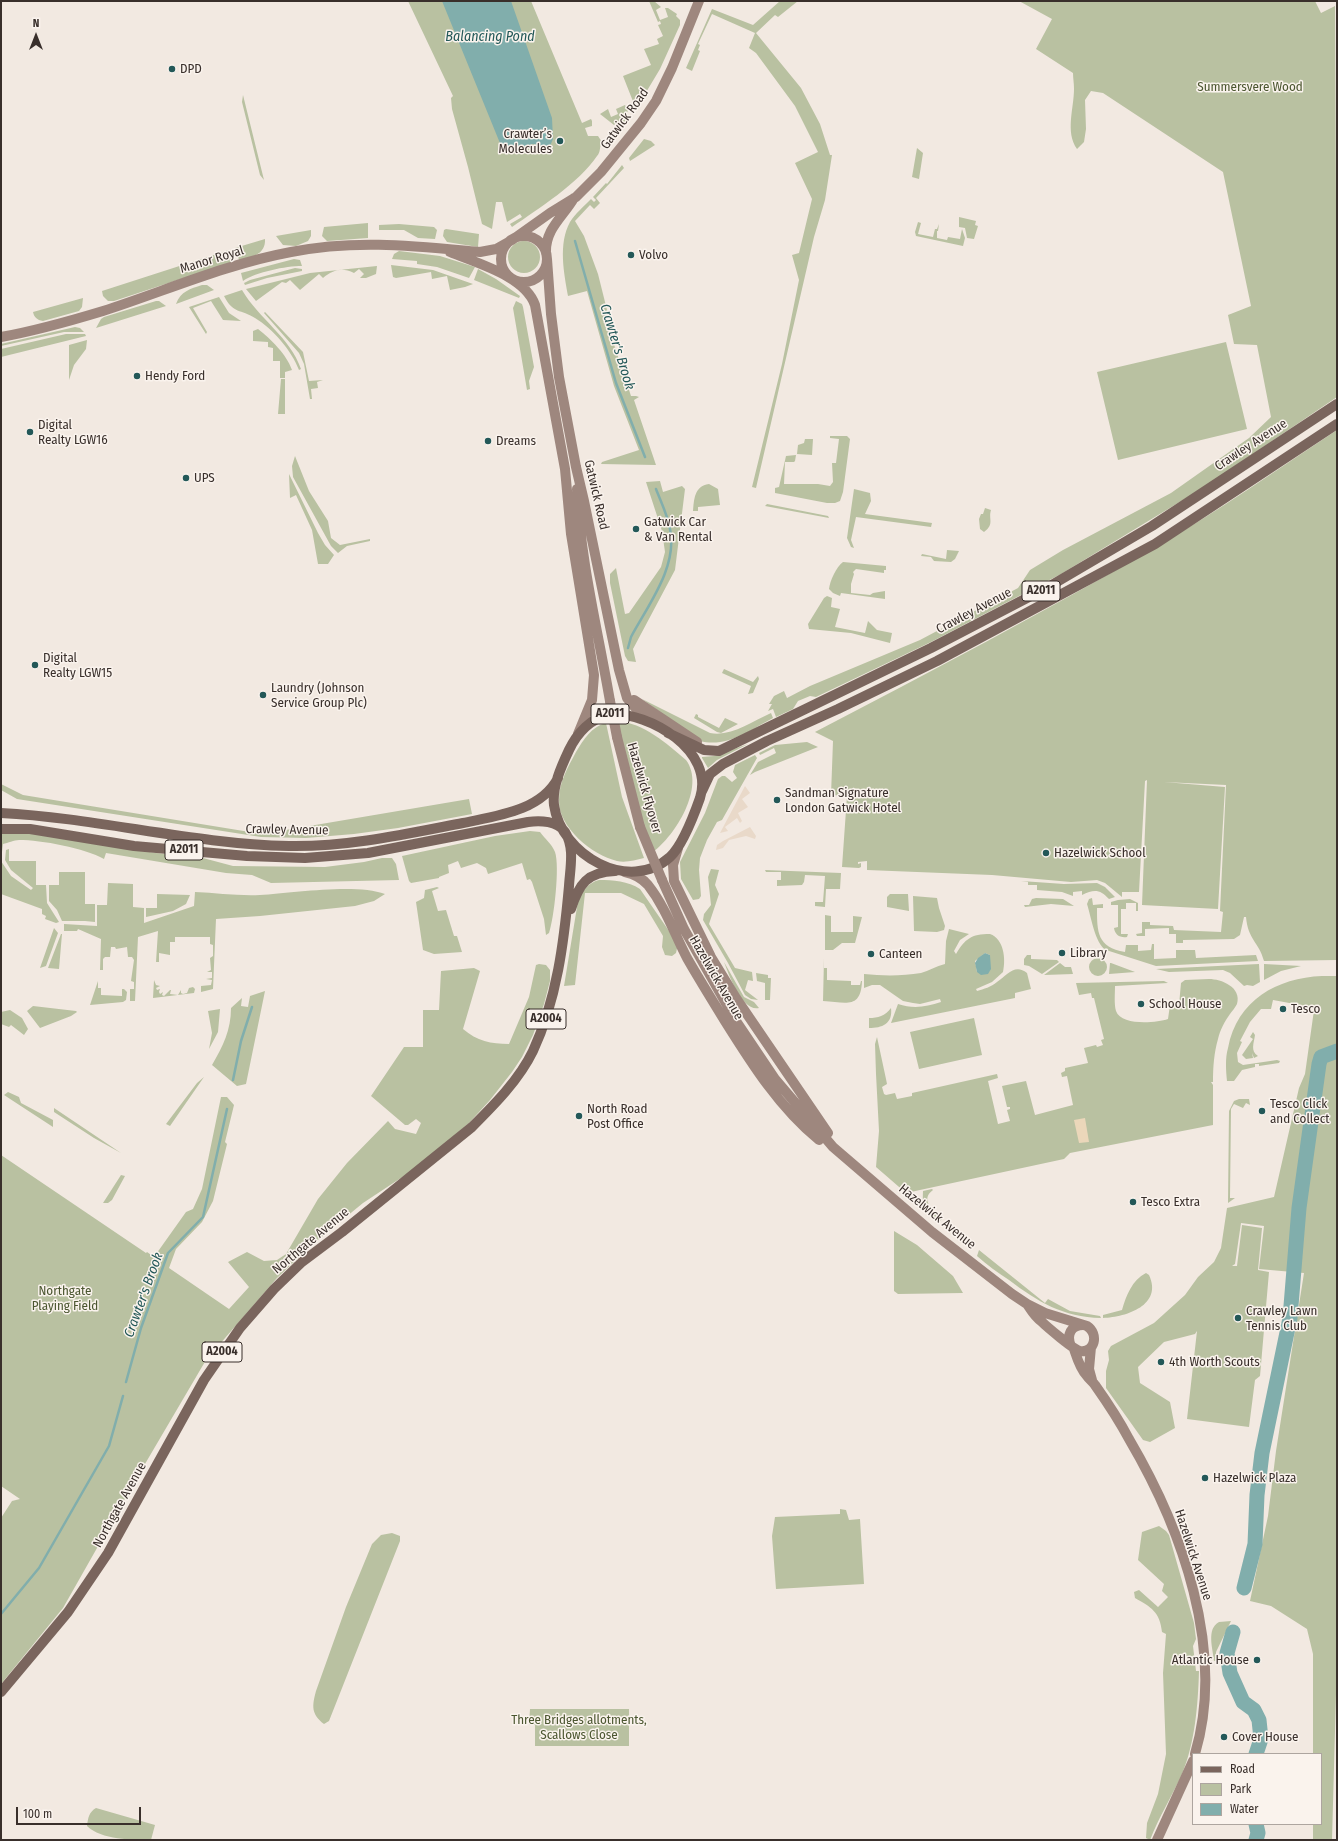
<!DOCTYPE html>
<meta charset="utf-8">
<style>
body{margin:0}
#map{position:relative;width:1338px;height:1841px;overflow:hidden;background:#f2e9e1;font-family:"Fira Sans Condensed",sans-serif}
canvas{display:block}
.frame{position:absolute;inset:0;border:2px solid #392f2b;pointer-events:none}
.legend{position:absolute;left:1192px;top:1753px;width:130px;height:72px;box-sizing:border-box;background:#faf3ed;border:1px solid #ada59f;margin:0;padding:5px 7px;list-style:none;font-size:12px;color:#392f2b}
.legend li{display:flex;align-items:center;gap:8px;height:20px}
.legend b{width:20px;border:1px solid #ada59f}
.north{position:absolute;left:16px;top:16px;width:40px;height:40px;-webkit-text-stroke:3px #faf3ed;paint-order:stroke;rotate:0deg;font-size:11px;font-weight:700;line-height:16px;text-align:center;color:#392f2b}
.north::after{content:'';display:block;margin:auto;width:14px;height:18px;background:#392f2b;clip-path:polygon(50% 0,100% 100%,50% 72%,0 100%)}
.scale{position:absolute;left:16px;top:1807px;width:125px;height:18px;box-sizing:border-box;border:2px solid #392f2b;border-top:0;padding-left:5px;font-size:12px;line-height:14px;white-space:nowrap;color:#392f2b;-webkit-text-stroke:3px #faf3ed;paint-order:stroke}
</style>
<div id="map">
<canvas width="1338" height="1841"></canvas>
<div class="frame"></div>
<ul class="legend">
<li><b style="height:5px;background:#7a655d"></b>Road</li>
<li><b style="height:11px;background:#b9c1a1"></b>Park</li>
<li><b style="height:11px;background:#81aeac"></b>Water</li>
</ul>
<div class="north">N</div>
<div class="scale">100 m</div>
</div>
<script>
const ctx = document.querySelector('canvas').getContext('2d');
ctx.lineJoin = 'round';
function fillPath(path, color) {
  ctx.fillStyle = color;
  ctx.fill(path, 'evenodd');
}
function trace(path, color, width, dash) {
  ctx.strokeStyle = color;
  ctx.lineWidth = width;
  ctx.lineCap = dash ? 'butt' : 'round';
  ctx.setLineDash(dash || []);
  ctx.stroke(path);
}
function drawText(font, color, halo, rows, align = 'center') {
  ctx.font = font + ' "Fira Sans Condensed",sans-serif';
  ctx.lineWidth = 3;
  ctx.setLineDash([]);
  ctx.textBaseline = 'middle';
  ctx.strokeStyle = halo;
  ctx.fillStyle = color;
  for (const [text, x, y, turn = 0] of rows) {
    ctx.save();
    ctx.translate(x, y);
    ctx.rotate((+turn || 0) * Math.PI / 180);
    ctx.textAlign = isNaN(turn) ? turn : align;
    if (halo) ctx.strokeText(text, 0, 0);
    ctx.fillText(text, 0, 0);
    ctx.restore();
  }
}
fillPath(new Path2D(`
 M408,1H531L582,123L591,119L592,121V126L585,128L588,136H598L602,142C599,147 601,152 597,156C579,183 538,209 512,227L510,224L522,217L520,214L507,222L502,202H496L492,229L482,224L468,167L452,109L451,98L453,96Z
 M649,1H654L661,7L656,10L660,20L668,17L665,8H668L677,14L676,16L680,20V25L660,69L636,109L623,76L651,65L644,49L659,44L657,39L663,36L658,25L661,24L660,21L658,22Z
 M780,1H798L778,17L775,15L756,33L801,88L820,124L830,155H832L825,200L814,237L756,488L752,487L782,364L799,280L792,255L799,253L812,199L795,163L818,152L795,106L756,53L749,48L755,33L712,14L698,44L700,45L698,50L700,51L692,71L686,68L712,9L753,25Z
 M1019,1H1315L1321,13L1335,6L1337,397L1201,489L1061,574L931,642L816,697L810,696L798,701L793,709L776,717L773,709L768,711L772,704H769L774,696L784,691L787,698L810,686L920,640L1018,588L1030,570L1063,550L1171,493L1249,438L1271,417L1257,345L1234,344L1228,315L1251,306L1223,172L1103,93L1091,91L1085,100L1086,129L1084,142L1077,149C1065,132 1074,108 1074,89C1074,83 1073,78 1073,73L1036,49L1052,19Z
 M243,95L264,180L260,175L242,102Z
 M625,105L628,111L625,114L629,120L624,122H617L614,125L600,114L608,109L611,117L618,114L616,109Z
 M644,139L651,141L655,145L630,161L629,158Z
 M917,148L923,153L919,179L912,177Z
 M622,165L624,168L596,198L600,203L594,209L590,205L575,221L584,236L598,274L610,322L607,323L631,396H636L639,397L634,400L656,465L601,464L602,462L639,450L614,386L587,291L568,296C564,273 558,244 570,222C575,214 584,206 591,199L594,202L596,200L593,197L606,183L607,184Z
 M959,217L976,221L975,225L978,226L974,239L967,238L965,228L959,227Z
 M918,222L921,223L918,234L933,237L935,229H937L939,224L938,231H937V238L947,240L948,237L960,239L962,229L965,238L963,246L916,236L915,232Z
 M368,223V238L327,241L322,236L324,227Z
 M399,224L434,227L437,230L435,239L418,238L404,230H379V225Z
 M446,229L479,234L478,247L447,242L443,236L444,230Z
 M311,230V236L308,241L296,246L283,245L276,236Z
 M265,239C266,255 251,257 239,260L235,248Z
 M508 257a16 16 0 1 1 32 0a16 16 0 1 1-32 0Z
 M229,250L232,262L114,301H108L103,296L102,291Z
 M399,251L440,256L475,267L469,278L437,267L417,264V261L392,259L394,254Z
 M294,259L300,260L302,266C286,266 256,272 243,281L241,273Z
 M391,265L433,270L473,284L465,287L450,290L447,276L432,279L431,272L396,278L393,277Z
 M377,266L376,274L366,278H360L364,274L359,269L354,273C342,267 333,270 323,278L319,274L300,290L290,280L286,283L282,282L256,301L246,289L310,273Z
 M295,268L302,269V271L267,278L245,285L244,283L250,280Z
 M478,269L496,279L520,296L519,298L474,280Z
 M202,285H207L214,290L176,304C181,291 190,289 202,285Z
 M242,290C259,319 290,337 301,369L299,370C292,351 273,329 255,318C241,309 233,314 224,296Z
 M219,297L229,313L241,321L223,320L211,301L193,308L207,332L206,334L189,307Z
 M83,298L82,307L79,311L43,321C37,320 34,317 33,312Z
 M156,301H159L166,306L96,328L101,319L104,317Z
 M516,301L522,304L523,307L534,367L529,381L530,389L527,390L513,308Z
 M265,312L303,352L309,381L323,380L317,382L318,388L311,389L312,399H310L304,364L299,353L264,313Z
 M75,327L80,328L84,332H64L1,346V344Z
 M258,329C271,339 287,355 292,370L285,372V378H280V361H273V348L268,347V342L253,341V331Z
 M66,334H85L86,336L1,357V349Z
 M87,340L86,349L74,365L69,380V345Z
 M1226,342L1247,429L1118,460L1097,372Z
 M281,379H285V414H278Z
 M1337,430V960L1264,961C1259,942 1248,940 1246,917H1244L1240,935L1234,939L1183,940V943H1176V934H1169V928L1145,929V936H1137L1136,934L1142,933V922H1150V925L1173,926L1174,930L1221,932L1223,912L1220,911L1226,785L1164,782L1225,787L1218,909L1142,905L1147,780L1145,781L1139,892H1122V897L1105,883L1097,880L1071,882L992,875L867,870V861L858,862V864L861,863V867L859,868L842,867L847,796L831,795L833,741L815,732C930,672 1044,612 1156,547C1218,511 1277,470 1337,430Z
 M830,436H847L850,439L843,492L840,501L835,503H827L775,493V488L779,487L786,456L796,455L795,461L794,462H785L784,484H818L830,486L833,482L832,463H836L839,439L830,438Z
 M805,439H813L812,455L797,454L798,445L804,443Z
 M295,456L309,491L328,521L331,538L340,545L370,539V541L347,546L338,553L331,546L293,477L292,466Z
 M289,474L318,533L325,545L334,555L328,564H318L312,530L296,495L290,498Z
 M660,481L663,492L682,486L685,489L675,570L633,649L636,662L628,661L625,656L610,583V574L616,568L625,614L629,613L661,567L665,552L662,531L646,482Z
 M709,484L718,489L720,505L698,507V511H693C694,500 694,486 709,484Z
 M854,489L870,493L871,501L865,514L932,523L931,527L856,517L851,540L854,548L851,547L847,538Z
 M767,504L828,516L829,518L765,506Z
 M985,508L991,510C988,519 995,524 984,532L980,529L979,519L981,514H983Z
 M947,550L959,551L955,559L951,562L934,561L931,557L921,556L922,554L946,559Z
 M843,562L886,566V570H884V573L856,569L853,572L854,574L851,584V593L870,595L873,593L885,591V599L841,593L840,596L833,593L829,589C830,581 836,567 843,562Z
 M827,596L832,598L831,607L840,609L835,627L865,633L868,621L877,630L892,633L890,643L851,633L809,629L808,624L824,598Z
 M724,669L753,682L758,676L759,679L753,693L748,694L751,686L722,673Z
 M642,699L710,733C731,737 751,722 771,713L773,718C750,730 727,748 700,741Z
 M696,714L698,715V717L719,728L725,718L738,724L721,733L717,732L694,718Z
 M617,721C644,723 666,743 686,760C706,787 675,836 653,852L643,823Z
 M606,723L622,797L644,858C635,860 626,863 617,861C592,855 558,827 559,800C559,782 568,767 576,752C584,739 591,727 606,723Z
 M807,742L818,747L755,772L750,775L758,762L776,753L774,748L760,755L759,753L775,745Z
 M748,744L717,760L708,768L702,758V757L714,756Z
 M755,755L757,758L722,820L717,822L707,840L700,858L699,870L701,896L699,899L693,900L681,879L680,862L705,813L718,779L722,776H725L732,782L737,778L733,772L735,765Z
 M1,784L23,795L262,834L469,799L472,814L398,828L354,834L306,838L261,837L17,799L1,790Z
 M530,831L540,832C545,839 552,844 555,852C560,866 554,919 549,933L546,935L544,919L532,882L530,879L527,880L522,863L488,874L486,868L477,863L461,868L458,861L448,865L449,873L439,877V878L411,883L409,881L402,856L495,836Z
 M1,833L35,834L156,853L203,858L233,866L325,867L364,862L382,858H392L396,864L399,880L271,883L252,875L226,873L106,853L104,859C85,848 41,840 19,840C14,840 8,843 3,844L1,860Z
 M9,849V861H36V885H46L47,903L59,922L56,923L45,919L46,916L42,914V909L1,894V861L11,876L31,890L33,888L11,870L5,860L6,850Z
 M711,869L719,870L715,885L719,894L709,924L735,968L752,972L753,981L748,980L745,990L758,1000L751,999L745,995L728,963L703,920L704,914L711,905L708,877Z
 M765,870L841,873L840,889H826L825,907L815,906V902H823L825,876L805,875L804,882L802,885L777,886V880H781V872H766Z
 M59,872H85V904H95V922L85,921H62L57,910L49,901V885H59Z
 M599,880C613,880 628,881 640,889L678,944L676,953L672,956L665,955L662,947L663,936L644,904L621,893H585L575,985L564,986L578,901C582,891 588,883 599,880Z
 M1021,881L1064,884L1097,883L1105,887L1115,897L1109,899C1100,889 1094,889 1082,895V891L1073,892V896L1062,892L1037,890V885H1028V882Z
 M108,883L133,884V907L144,908V923L194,906L195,892C217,893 238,896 260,895C292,893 356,883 385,894L374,901L355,906L260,916L216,919L213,989L201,992V986L211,985L212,980L206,979L212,978V972H207L211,970L210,958L213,956V945L210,944V937H175V942H170V955L159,953V962H156L158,931L138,937L135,1001H130V989H134V982L131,981L134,960L132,957H128L127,947L116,949L115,947H111L110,957H105L103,959V970H100L101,939L78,929L77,931H64V924L97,926V905H107Z
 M437,887L439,888L432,891L438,911L446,910L454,936H457L462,952L434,954L423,950L416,902L424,898L425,890Z
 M157,894L190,895L186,904L173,911L146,917V908H157Z
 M890,894H908L909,911L887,907V897Z
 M913,896L937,898L939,908L945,926L944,930L937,932L914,931Z
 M1036,898L1063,899L1074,906L1051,904L1025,907L1024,905H1029L1032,899Z
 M1092,898L1093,905L1103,904V908H1097C1097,932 1097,947 1125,952L1126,945H1138V951L1151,950L1152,944H1154V959L1176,958V950H1195L1196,958L1256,955L1258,961L1156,966L1106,950C1095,944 1091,916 1087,904L1089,899Z
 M1130,899L1138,903V911H1136V903H1126V909H1121V934H1128L1127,937C1120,938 1115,935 1114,928L1118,927V905H1111V902L1118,900Z
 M825,915L831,916V932H853V916L862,917L855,943H842L833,950H825Z
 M54,928L58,933L46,966L40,968Z
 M949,929L969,934L960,940L954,951L956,954C965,939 971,934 990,934C1004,939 1006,959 1003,972L992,982L976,989L977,991C984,989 991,987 997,982C1007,975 1015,963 1027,973L1031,989L1015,993V998L891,1023L898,1004C913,1009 926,1007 941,1002L940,999L920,1004L913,1003L903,1001L880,985H872L864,988V974C883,976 903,976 921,973C929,971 936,966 945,964L946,941ZM985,953L990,955V971L977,972L975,961Z
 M61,934H62L59,969L48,968Z
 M1027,955H1031V959L1057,960L1059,962L1042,974L1029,966L1024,965V959Z
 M824,958V968H827V980L851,981V985H860L861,981H862C861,1010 845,1002 823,1001Z
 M1089 967a9 9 0 1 1 18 0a9 9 0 1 1-18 0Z
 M724,962L744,997L754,1002L759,1008C742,1012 729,975 724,962Z
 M1060,963L1065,967H1071L1073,974L1044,975Z
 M1110,963H1111L1135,972L1109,974Z
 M539,964L546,965L550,970V981L544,1004L533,1035L522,1057L512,1072L490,1100L469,1123L416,1168L363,1203L313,1244L277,1278L206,1360L135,1481L63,1608L1,1684V1518L12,1501L20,1499L1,1486V1155L146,1253L147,1252L154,1257L186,1212L193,1209L202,1189L221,1097H227L234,1105L225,1142L227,1144L213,1201L202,1222L176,1249L169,1268L229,1309L249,1287L228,1262L247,1252L264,1261L277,1260L286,1254L318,1199L347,1163L388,1121L395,1129L416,1134L421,1123L416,1119L408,1125H405L371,1096L404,1047H423V1010H439L441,971L474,968L480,971L463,1029C477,1041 491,1044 509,1044L529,997L536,965Z
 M1259,964L1260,982L1253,986L1247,985L1244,986L1230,973L1223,970L1169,972L1156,969Z
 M1264,964L1301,966L1281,971L1264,980Z
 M756,973L768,975V978H771L770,1000H765V983L757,981Z
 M1322,976H1337V1658L1332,1840H1313V1824H1321V1754H1313V1654L1307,1629L1271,1606L1250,1601L1268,1516L1276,1451L1304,1273L1259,1269L1264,1226L1241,1223L1235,1264L1232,1266H1237L1242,1225L1262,1228L1258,1270L1269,1272L1260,1376L1255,1380L1249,1427L1187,1419L1197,1331L1195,1334L1164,1342L1138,1367L1140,1383L1170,1402L1175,1428L1150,1442L1143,1440L1106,1388V1371L1109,1360L1108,1351L1111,1346L1154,1323L1185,1295L1198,1277L1214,1262L1221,1248L1227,1208L1274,1197L1299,1088L1305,1074L1314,1010L1311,1007L1273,1000L1271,1009H1261L1250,1022L1240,1041L1242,1042L1237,1053L1238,1062L1243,1065L1277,1060L1280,1061L1279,1063L1259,1066V1064H1255V1067L1242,1070L1234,1081H1227C1226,1071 1225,1058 1228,1048C1237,1000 1277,978 1322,976Z
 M1209,979C1221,979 1242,987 1237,1004C1235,1008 1232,1011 1230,1014C1225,1021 1220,1030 1218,1039C1214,1053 1213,1067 1213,1082H1211L1213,1085V1125L1070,1153L1064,1159L906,1193L876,1167L879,1131L876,1074L875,1044L877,1037L886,1079L887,1084L882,1087L884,1094L886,1095L895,1093L897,1099L912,1096V1093L997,1074L998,1078L988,1081L998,1124L1010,1121L1007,1110L1010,1109V1107H1007L1002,1086L1026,1081L1035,1115L1073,1105L1067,1076L1062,1077L1061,1073L1065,1071V1068L1088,1063L1084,1048L1096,1045L1097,1047L1103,1045L1101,1040L1104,1039L1094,998H1092L1091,993L1079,995L1076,983L1164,981L1168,983L1115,986C1115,994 1114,1004 1116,1011C1121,1026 1156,1023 1168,1019L1170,1005H1179L1181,983L1185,980Z
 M154,980L156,985L160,986L156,988L157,990L160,989L159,992L160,994L163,992L162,995L164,996L170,990H171L170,994L178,995L181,990V993L183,994L187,993L189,988L193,987L195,989L194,993L153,998Z
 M98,981V988H101V995L122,996V989H124L127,992L126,1000L123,1002L90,1005Z
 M265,991L246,1084L237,1086L212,1065C223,1046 231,1030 231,1008L242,998L241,1006L248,1007L250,996Z
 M33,1006L76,1011L77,1012L71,1016L40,1028L27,1011Z
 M891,1008C893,1024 882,1028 869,1028V1018C878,1018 885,1016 891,1008Z
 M220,1009L218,1032L209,1049L212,1033L208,1011Z
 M10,1010L22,1018L28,1029L24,1035L11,1025L9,1027L1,1024V1012Z
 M974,1018L982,1055L919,1069L910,1032Z
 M1253,1032L1255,1035C1254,1043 1250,1051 1258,1056L1254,1058L1252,1053L1253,1058L1246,1059L1242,1055L1253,1039L1250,1037Z
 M204,1077L170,1126L166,1124L197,1083Z
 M8,1092L19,1097L21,1103L53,1120V1127L4,1095Z
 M1239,1099H1249L1250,1105L1246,1103L1243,1108L1234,1104L1231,1109L1230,1198H1235L1228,1203L1229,1111L1234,1101Z
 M54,1108L121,1153L94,1138L54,1112Z
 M121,1175L125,1176L112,1200L108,1203H103Z
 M932,1189L933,1190C919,1200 934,1211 942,1219L939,1222C925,1211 922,1209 923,1191Z
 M894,1231L917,1245L953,1276L963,1293L898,1294L894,1291Z
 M979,1250L1045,1303L1048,1299L1070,1311L1100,1316L1101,1318C1063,1317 1038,1302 1009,1280C998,1273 987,1265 977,1256Z
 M1146,1273L1149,1275C1163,1305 1127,1317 1103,1318V1315L1122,1310C1126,1296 1132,1280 1146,1273Z
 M840,1509L846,1510L849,1520L860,1519L864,1584L776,1589L772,1536L775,1517L840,1514Z
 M1159,1526L1166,1531L1169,1535L1194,1623L1196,1639L1193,1646L1196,1671H1199C1198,1705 1195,1743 1182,1774C1172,1796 1159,1817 1150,1840L1146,1838L1147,1823L1158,1794L1166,1754L1163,1673L1166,1634L1162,1632C1160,1612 1151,1607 1135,1598L1134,1592L1139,1590L1158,1607L1168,1597L1162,1591L1164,1584L1138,1560L1142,1532Z
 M392,1533L400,1536V1541L329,1721L324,1724C311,1714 312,1706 316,1691L346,1607L372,1544L381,1535Z
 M1231,1621L1216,1652V1661H1214C1213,1649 1206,1629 1219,1622Z
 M530,1709H629V1746H535V1725H529Z
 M96,1808L155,1825L151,1840C133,1840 101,1840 87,1826C88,1818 89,1812 96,1808Z`), '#b9c1a1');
fillPath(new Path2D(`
 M1085,1118L1089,1142L1079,1143L1074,1120Z`), '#ebd7ba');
fillPath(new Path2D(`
 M745,786L750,793L742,799L748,807L738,813L742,821L740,823L737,818L725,827L728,831L720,833Z
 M750,827L756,836L755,839L746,836L729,840L723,848L716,850L717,845L723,841Z`), '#e9d9c9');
fillPath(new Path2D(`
 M442,1H511L552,118L553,139L550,146L546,147L533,144L507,153H504Z
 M985,953L990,955L991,969L988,974L981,975L977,972L975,963L978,958Z`), '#81aeac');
trace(new Path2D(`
 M575,241L616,383L645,457
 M628,648L631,637C648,605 678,567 670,529C668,516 661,502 656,489
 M233,1080L241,1041L252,1007
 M126,1382L141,1328L168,1253L203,1217L227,1109
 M1,1614L39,1568L109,1446L123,1396`), '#81aeac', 2.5);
trace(new Path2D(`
 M1244,1588L1255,1544L1257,1495L1262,1453L1290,1318L1299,1208L1319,1064L1321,1057L1337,1051
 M1233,1632L1227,1653L1230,1673L1243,1702L1254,1710L1259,1720L1261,1739L1256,1754
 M1256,1840L1258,1833L1256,1824`), '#81aeac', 15);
trace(new Path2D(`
 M501 259a23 23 0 1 1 46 0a23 23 0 1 1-46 0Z
 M450,252C476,263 525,276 535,305L565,469L571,534L594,675L592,700L578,734
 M546,253C545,229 563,217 574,198
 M547,259L551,314L559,377L576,467L584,501L619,670L627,698L638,711L650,721
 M1,337C35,331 70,321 103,311C165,291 226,264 291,252C356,239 415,246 480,252L496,249L512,240L550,213L576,197L601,172L641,123L656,101L672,68L699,1
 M577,489C580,560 598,631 610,701
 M634,700L697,742
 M617,737L640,827
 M678,848L673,865L674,881L711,957L736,998L828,1133
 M625,872C634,874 642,878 648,885C666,908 674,933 687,958C699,979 712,1000 725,1021C752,1064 779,1107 819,1140
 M662,880L684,929L736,1021L775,1079L833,1147L932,1232L1012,1294L1027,1304L1045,1313L1087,1326C1099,1334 1095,1353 1080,1351C1074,1350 1046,1326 1041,1321C1035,1317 1031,1310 1027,1304
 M1071,1346C1066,1335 1071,1325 1083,1325
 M1091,1347L1089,1369L1092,1380
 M1074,1349C1077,1358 1080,1369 1087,1376C1089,1379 1093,1382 1095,1385C1107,1402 1119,1420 1129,1439C1182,1529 1226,1650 1195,1754
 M1157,1840L1193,1761`), '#9e877e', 10);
trace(new Path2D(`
 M610,714C650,712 715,751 700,798C694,815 683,845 670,857C629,894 561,855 554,805C552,787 561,767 569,750C577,733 591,718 610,714Z
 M668,733L704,750L719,751L931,648L1050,586L1152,526L1337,404
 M702,791L710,774L723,764L767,741L838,709L937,661L1155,544L1337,424
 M1,813C98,818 193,844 289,846C348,847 406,834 463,823C496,816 541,811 558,778
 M1,829H30L134,846L247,856L305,858L368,853L528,822C540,820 558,821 565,832C575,848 570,868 569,886C564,942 557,999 533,1051C519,1080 494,1105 472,1127L342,1232L302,1262L274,1289L240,1328L204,1380L108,1553L68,1612L1,1692
 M571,909C579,884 587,872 615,871`), '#7a655d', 10);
trace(new Path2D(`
 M610,701L617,737
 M640,827L662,880`), '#9e877e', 10);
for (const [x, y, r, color] of [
 [172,69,4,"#235858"],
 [560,141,4,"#235858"],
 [631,255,4,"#235858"],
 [137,376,4,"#235858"],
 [30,432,4,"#235858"],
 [488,441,4,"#235858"],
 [186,478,4,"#235858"],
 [636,529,4,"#235858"],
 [35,665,4,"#235858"],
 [263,695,4,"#235858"],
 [777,800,4,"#235858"],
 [1046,853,4,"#235858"],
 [1062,953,4,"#235858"],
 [871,954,4,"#235858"],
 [1141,1004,4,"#235858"],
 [1283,1009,4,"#235858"],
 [1262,1111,4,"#235858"],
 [579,1116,4,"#235858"],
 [1133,1202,4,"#235858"],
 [1238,1318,4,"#235858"],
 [1161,1362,4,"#235858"],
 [1205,1478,4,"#235858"],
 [1257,1660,4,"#235858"],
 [1224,1737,4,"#235858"]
]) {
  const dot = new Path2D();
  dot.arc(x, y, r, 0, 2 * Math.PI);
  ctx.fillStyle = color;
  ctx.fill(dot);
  trace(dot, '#faf3ed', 1.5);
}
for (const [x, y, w] of [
 [1041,591,38],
 [610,714,38],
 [184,850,38],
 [546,1019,40],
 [222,1352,40]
]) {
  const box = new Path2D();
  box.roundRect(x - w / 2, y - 10, w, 20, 3);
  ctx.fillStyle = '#faf3ed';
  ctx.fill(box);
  trace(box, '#392f2b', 1);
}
drawText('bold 12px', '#392f2b', null, [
 ["A2011",1041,591],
 ["A2011",610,714],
 ["A2011",184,850],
 ["A2004",546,1019],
 ["A2004",222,1352]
]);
drawText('13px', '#392f2b', '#faf3ed', [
 ["DPD",180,69],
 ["Crawter’s",552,134,"right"],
 ["Molecules",552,149,"right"],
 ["Volvo",639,255],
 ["Hendy Ford",145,376],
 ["Digital",38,425],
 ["Realty LGW16",38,440],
 ["Dreams",496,441],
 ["UPS",194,478],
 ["Gatwick Car",644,522],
 ["& Van Rental",644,537],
 ["Digital",43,658],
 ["Realty LGW15",43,673],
 ["Laundry (Johnson",271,688],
 ["Service Group Plc)",271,703],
 ["Sandman Signature",785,793],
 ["London Gatwick Hotel",785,808],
 ["Hazelwick School",1054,853],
 ["Library",1070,953],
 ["Canteen",879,954],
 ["School House",1149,1004],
 ["Tesco",1291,1009],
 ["Tesco Click",1270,1104],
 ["and Collect",1270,1119],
 ["North Road",587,1109],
 ["Post Office",587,1124],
 ["Tesco Extra",1141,1202],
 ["Crawley Lawn",1246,1311],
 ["Tennis Club",1246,1326],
 ["4th Worth Scouts",1169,1362],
 ["Hazelwick Plaza",1213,1478],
 ["Atlantic House",1249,1660,"right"],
 ["Cover House",1232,1737]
], 'left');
drawText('13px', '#4b5630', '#faf3ed', [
 ["Summersvere Wood",1250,87],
 ["Northgate",65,1291],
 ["Playing Field",65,1306],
 ["Three Bridges allotments,",579,1720],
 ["Scallows Close",579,1735]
]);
drawText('13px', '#392f2b', '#faf3ed', [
 ["Gatwick Road",625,119,-54],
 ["Manor Royal",212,260,-17],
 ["Crawley Avenue",1251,445,-33],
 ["Gatwick Road",596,495,77],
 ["Crawley Avenue",974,611,-28],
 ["Hazelwick Flyover",644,788,74],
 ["Crawley Avenue",287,830,1],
 ["Hazelwick Avenue",716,978,60],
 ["Hazelwick Avenue",937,1217,39],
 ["Northgate Avenue",311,1241,-40],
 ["Northgate Avenue",120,1505,-61],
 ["Hazelwick Avenue",1193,1555,72]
]);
drawText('italic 14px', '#235858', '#faf3ed', [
 ["Balancing Pond",490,37],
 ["Crawter's Brook",617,347,73],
 ["Crawter's Brook",144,1295,-70]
]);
</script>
